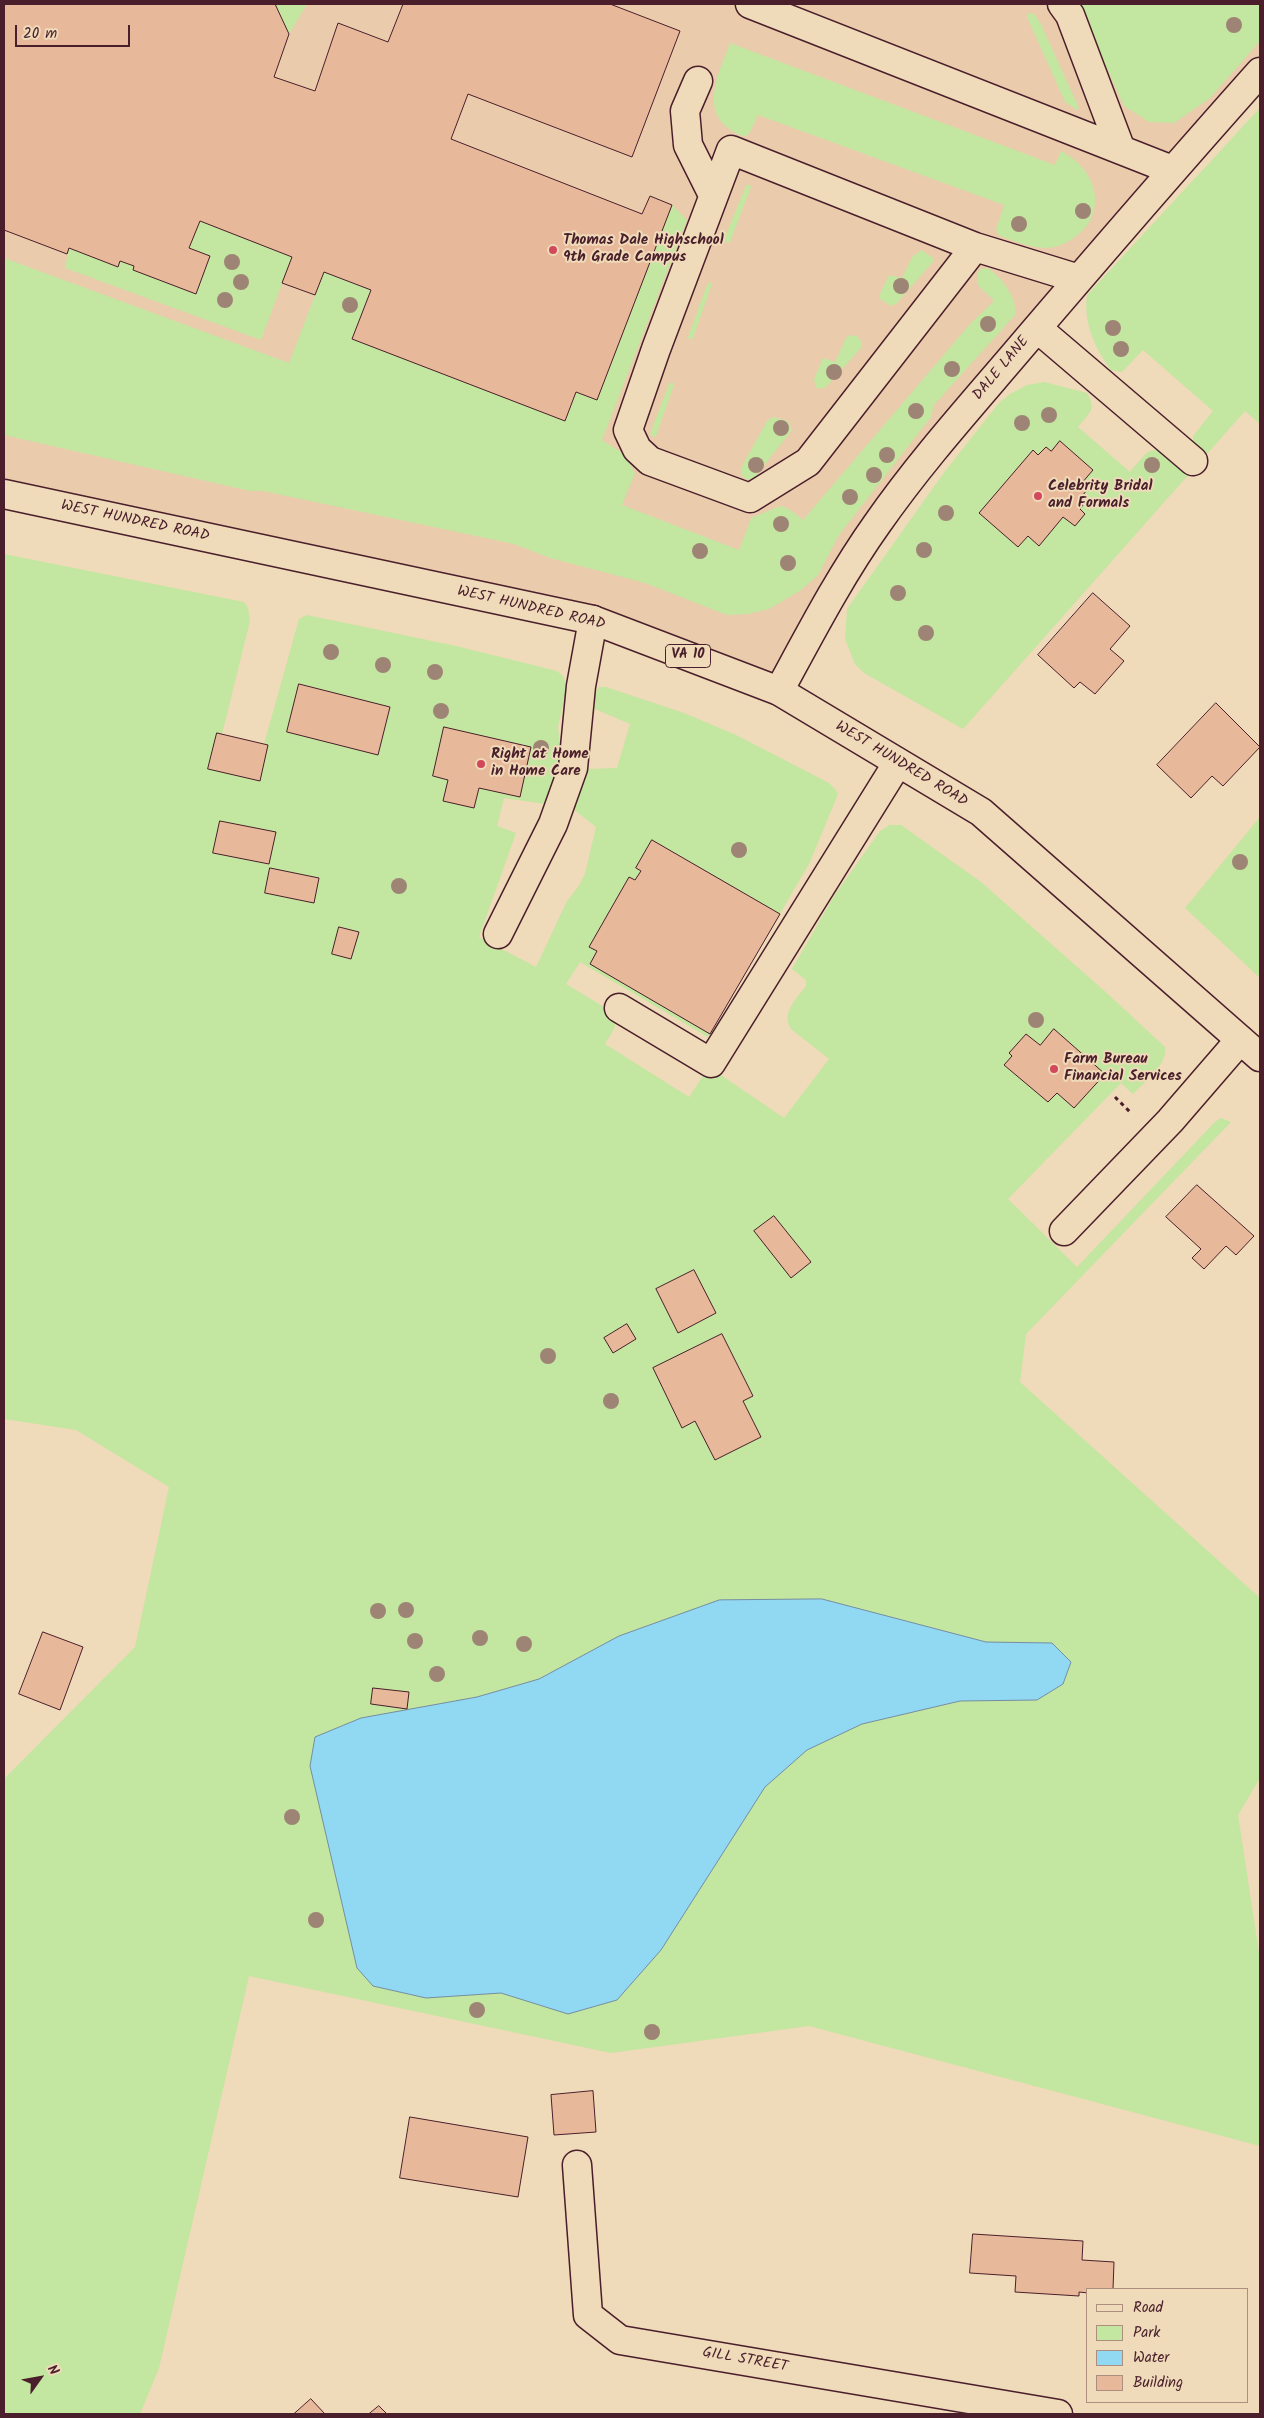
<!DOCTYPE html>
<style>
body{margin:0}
#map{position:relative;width:1264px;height:2418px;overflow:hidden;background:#efdab9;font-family:Kalam,sans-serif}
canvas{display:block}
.frame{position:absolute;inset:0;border:5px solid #4a1f2b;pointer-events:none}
.legend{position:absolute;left:1086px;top:2288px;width:162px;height:115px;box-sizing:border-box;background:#efdab9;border:1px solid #ad8f80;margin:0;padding:6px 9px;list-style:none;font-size:15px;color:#4a1f2b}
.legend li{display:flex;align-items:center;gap:10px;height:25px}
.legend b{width:25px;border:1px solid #ad8f80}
.north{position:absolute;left:15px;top:2353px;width:50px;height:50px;-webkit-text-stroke:4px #efdab9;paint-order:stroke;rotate:58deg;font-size:14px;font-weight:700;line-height:20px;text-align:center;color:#4a1f2b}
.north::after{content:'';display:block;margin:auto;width:18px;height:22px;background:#4a1f2b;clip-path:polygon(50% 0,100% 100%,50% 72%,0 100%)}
.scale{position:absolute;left:15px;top:25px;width:115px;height:22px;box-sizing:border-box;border:2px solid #4a1f2b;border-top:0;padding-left:6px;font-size:15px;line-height:18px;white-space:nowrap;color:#4a1f2b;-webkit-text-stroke:4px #efdab9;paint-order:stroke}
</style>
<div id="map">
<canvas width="1264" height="2418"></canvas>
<div class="frame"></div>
<ul class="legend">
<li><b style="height:6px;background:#efdab9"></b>Road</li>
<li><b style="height:14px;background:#c3e6a0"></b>Park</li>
<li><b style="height:14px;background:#91d8f3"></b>Water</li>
<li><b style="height:14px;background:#e7b99a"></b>Building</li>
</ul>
<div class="north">N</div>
<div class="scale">20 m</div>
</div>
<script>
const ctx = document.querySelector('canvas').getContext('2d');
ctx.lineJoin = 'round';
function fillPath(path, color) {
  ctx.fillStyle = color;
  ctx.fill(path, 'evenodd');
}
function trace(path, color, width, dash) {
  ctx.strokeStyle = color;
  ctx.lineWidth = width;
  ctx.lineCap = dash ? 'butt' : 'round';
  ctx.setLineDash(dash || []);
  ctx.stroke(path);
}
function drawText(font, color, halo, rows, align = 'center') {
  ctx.font = font + ' Kalam,sans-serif';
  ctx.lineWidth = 4;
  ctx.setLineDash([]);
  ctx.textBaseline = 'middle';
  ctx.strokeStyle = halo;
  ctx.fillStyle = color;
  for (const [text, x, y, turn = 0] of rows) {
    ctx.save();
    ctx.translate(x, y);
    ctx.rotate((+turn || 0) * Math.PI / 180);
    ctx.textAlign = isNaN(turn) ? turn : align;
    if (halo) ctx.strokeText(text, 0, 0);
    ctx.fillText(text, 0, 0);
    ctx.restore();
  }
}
fillPath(new Path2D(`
 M4,4H1260V70L945,430L779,691L591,616L4,490Z`), '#eaccad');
fillPath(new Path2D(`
 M275,4H307L289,34Z
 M1078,4H1260V41L1210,98L1174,123L1149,122L1124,106Z
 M1028,13L1034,14L1041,24L1079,108L1077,110L1065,102L1027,17Z
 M730,43L1055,165L1061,151C1104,173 1109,225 1061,245C1041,253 1016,242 998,235L996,229L1004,205L758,115L750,132L746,136C738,136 734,132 728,128C700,107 721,68 730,43Z
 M1260,108V424L1245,411L963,729L864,673L855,664L845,639L847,609L943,474L998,404L1010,394L1027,385L1044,382L1087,393C1097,410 1089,413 1078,427L1130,472C1154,443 1152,444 1180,469L1197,448L1193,440V436L1213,411L1143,350L1122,372L1111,370C1095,348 1083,323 1087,295Z
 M749,184L751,187L730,242L727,243L724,239L746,186Z
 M672,205L687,220L602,440L624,454L635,473L622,505L739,550L751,518L780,506L789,509L803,520L970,324L994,301C984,289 971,286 980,269L988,268C1001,277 1018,298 1015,315L934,405L931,417L839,535L818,575L801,590L769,609L748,614L727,615L645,583L550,558L514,544L263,491H250L4,435V258L289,363L324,272L371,290L352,339L565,421L576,392L597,400Z
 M200,221L292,257L261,340L65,268L69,248L118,267L120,261L134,266L133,270L196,294L210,257L189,248Z
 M921,250L933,258V262L897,303L891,306L880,299V294L889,275L902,278L912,257Z
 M710,282L712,284L693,338L690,340L688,337L707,285Z
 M850,335L857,336L861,341V348L825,388H816L814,379L823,358L835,362L846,338Z
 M672,382L674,385L656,436L653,437L650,434L669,384Z
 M773,417L788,421L792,430L755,477L750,480L744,478L741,474V468L767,421Z
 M4,554L244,602L248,608L250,621L220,742L261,755L299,619L307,615L456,646L557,671L563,676L567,687L558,727L561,756L551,801L545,804L504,798L497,826L516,833L479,937L536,967L567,901L578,887L585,874L596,827L572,808L588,769L617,768L630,724L595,709L593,697L599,687H606L684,713L736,735L829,783L836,790L838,794L810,862L708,1037L580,962L566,984L612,1012C620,1025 612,1032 605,1044L689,1097L707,1070L715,1071L784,1118L829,1059L791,1029C781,1013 796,999 806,986V980L792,969L834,896L880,831L890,825H901L981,882L1109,995L1165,1047C1168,1065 1144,1082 1133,1094L1121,1083L1008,1199L1077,1267L1215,1122L1221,1118L1231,1122L1026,1334L1020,1382L1260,1598V1778L1238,1815L1260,1959V2146L809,2026L611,2053L249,1976L159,2368L140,2414H4V1779L135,1647L169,1487L76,1430L4,1419Z
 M1260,817V978L1185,908Z`), '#c3e6a0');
const water = new Path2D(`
 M822,1599L986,1642L1052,1643L1071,1662L1063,1684L1037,1700L960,1701L862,1724L807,1750L765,1787L661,1950L617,2000L568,2014L501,1993L426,1998L373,1986L357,1968L310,1766L315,1737L361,1718L477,1697L539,1679L619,1636L719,1600Z`);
fillPath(water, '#91d8f3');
trace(water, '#758ea3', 1);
const building = new Path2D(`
 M4,4H275L289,34L274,77L315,91L338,23L388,42L403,4H610L680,31L632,157L468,94L451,139L642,214L650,196L672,205L597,400L576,392L565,421L352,339L371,290L324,272L315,295L282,283L292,257L200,221L189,248L210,256L196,294L133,270L134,266L120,261L118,267L69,248L67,254L4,230Z
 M1060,441L1093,470L1081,484L1087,490L1078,501L1083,505L1080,509L1085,514L1075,526L1063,517L1039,546L1028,536L1018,547L979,513L1033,450L1038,455L1046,447L1051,451Z
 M1093,593L1130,626L1110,649L1124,661L1095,694L1080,682L1074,688L1038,655Z
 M299,684L390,707L378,755L287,732Z
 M1216,703L1260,747L1223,786L1212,776L1191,798L1157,765Z
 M444,727L531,747L520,797L479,788L474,808L443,801L448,780L433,776Z
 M217,733L268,745L260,781L208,769Z
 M220,821L276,832L269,864L213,853Z
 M652,840L780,914L710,1034L590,964L597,951L589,947L629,877L635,880L641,871L636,868Z
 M270,868L319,878L314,903L265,893Z
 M339,927L359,932L351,959L332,954Z
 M1054,1029L1105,1074L1074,1108L1057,1093L1048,1102L1004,1065L1012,1056L1009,1053L1026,1034L1040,1045Z
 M1197,1185L1254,1236L1236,1255L1226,1246L1204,1269L1192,1258L1201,1249L1166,1217Z
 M774,1216L811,1262L791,1278L754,1231Z
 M694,1270L716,1313L678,1333L656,1289Z
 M627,1324L636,1339L613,1353L604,1338Z
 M722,1334L753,1396L743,1401L761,1437L715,1460L695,1421L682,1428L653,1368Z
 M43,1632L83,1647L60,1710L19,1694Z
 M373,1688L409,1692L407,1709L371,1704Z
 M593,2091L596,2132L554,2135L551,2095Z
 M410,2117L528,2137L518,2197L400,2178Z
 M973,2234L1083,2241L1082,2260L1114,2262L1113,2289H1088V2293L1079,2292V2296L1015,2292L1016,2276L970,2273Z
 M311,2399L325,2414H294Z
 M379,2406L387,2414H369Z`);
fillPath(building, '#e7b99a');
trace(building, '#4a1f2b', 1);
const minor = new Path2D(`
 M750,4L1172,170
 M1062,4L1070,15L1121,150
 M698,81L685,111L688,145L713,195
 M975,247L808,462L750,498L650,461L637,449L628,430L656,349L731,150L975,247L1079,279
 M1037,328L1193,461
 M779,691C810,634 840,576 877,524C918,465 967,410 1014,355C1095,260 1177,165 1260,72
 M498,934L553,824L573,768L581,686L593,620
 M619,1008L711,1063L897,764
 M1064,1231L1170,1121L1240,1040
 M577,2165L588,2315L620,2340L1058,2414`);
const major = new Path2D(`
 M4,494L593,620L779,691L981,812L1260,1057`);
trace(minor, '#4a1f2b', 31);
trace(major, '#4a1f2b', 31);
trace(new Path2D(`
 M1115,1097L1130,1112`), '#4a1f2b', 3, [4, 4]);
trace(minor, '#efdab9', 28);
trace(major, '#efdab9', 28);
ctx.fillStyle = '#9e8475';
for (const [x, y] of [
 [1234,25],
 [1083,211],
 [1019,224],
 [232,262],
 [241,282],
 [901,286],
 [225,300],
 [350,305],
 [988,324],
 [1113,328],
 [1121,349],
 [952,369],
 [834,372],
 [916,411],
 [1049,415],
 [1022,423],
 [781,428],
 [887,455],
 [756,465],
 [1152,465],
 [874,475],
 [850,497],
 [946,513],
 [781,524],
 [924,550],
 [700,551],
 [788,563],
 [898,593],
 [926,633],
 [331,652],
 [383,665],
 [435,672],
 [441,711],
 [541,748],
 [739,850],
 [1240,862],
 [399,886],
 [1036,1020],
 [548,1356],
 [611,1401],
 [406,1610],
 [378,1611],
 [480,1638],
 [415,1641],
 [524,1644],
 [437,1674],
 [292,1817],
 [316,1920],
 [477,2010],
 [652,2032]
]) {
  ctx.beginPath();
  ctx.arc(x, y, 8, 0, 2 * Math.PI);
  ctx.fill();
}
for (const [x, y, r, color] of [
 [553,250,5,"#d1495b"],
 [1038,496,5,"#d1495b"],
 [481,764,5,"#d1495b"],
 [1054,1069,5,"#d1495b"]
]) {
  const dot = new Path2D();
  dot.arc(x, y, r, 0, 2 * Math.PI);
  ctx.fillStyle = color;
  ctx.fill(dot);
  trace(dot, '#efdab9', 2);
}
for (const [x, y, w] of [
 [688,656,45]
]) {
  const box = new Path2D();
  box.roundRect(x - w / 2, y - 11.5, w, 23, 4);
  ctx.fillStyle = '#efdab9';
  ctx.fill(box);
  trace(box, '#4a1f2b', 1);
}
drawText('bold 14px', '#4a1f2b', null, [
 ["VA 10",688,656]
]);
drawText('bold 15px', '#4a1f2b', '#efdab9', [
 ["Thomas Dale Highschool",563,241],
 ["9th Grade Campus",563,258],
 ["Celebrity Bridal",1048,487],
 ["and Formals",1048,504],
 ["Right at Home",491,755],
 ["in Home Care",491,772],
 ["Farm Bureau",1064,1060],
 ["Financial Services",1064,1077]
], 'left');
drawText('15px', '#4a1f2b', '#efdab9', [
 ["DALE LANE",1002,369,-50],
 ["WEST HUNDRED ROAD",135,522,12],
 ["WEST HUNDRED ROAD",531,609,13],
 ["WEST HUNDRED ROAD",901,765,31],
 ["GILL STREET",745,2361,10]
]);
</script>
